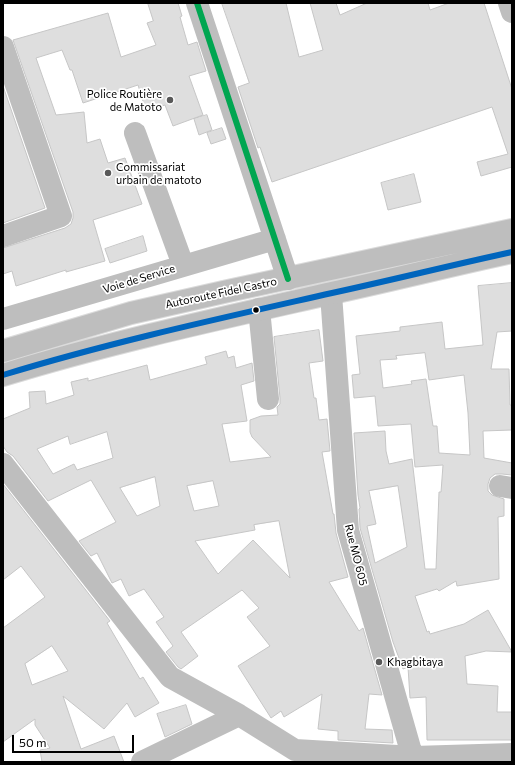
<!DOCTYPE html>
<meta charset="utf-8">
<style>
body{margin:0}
#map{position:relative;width:515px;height:765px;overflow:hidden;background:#fff;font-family:Commissioner,sans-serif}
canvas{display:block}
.frame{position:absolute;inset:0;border:4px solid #000;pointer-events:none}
.scale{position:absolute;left:12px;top:735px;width:122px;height:18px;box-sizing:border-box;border:2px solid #000;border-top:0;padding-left:5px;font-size:12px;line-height:14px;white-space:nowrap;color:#000;-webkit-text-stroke:3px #fff;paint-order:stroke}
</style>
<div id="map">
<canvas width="515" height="765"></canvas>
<div class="frame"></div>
<div class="scale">50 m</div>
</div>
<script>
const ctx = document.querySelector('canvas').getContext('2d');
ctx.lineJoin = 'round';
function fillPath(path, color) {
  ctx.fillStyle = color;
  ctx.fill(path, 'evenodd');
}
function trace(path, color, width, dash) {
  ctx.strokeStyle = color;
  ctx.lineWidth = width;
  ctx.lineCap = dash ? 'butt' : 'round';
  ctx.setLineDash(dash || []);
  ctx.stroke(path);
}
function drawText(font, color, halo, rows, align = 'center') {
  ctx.font = font + ' Commissioner,sans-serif';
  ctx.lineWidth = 3.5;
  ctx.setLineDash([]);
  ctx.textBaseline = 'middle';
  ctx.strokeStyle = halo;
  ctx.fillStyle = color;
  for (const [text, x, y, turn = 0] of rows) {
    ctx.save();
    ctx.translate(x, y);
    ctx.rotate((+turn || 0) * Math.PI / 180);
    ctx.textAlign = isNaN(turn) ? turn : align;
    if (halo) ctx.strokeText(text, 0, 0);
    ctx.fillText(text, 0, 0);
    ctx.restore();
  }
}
const building = new Path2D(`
 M148,3H178L182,16L180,17L188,45L197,42L206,71L189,76L203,115L173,126L165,105L146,111L138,85L83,103L72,70H70L62,50L36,58L56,115L84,112L87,143L100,139L108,163L125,158L142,204L93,220L105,261L66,272V270L16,286L12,271L3,274V248L65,228L71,224L73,218V212L13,40L108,13L121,57L156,45L147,23L153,21Z
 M222,3H286L299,57L323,50L310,3H336L340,15L367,3H428L430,10L449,3H484L512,89V167L481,176L477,162L508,154L492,107L272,182L260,147L258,148L238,87L249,83Z
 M3,86L45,208L3,223Z
 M207,115L212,130L199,135L194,119Z
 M222,128L226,139L211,144L207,133Z
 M414,174L421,202L388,210L381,183Z
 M143,236L147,251L110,263L105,249Z
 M512,283V331L497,332L491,369H509L510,405H512V430L483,431L484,458L512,463V475L502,474H495L490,478L488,484V491L492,495L504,499V516L498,517L499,579L457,586L456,581L439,591L437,589L415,596L427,632L429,631L430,634L464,624L488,610L512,652L486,651L465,656L467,684L498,686L497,712H512V740H427L426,697L410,698L408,667L403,669L393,642L360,528L359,509L360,508L358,495L354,433L385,431L386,451L389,464L412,459L425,569H436L439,492H441L443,465L415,467L411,424L378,426L375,396L354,398L352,375L360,374L356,336L400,331V327L442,322L445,349L483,345L478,286ZM425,353L429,380L464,375L468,413L470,455L439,453L437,426H433L426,379L411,381L412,384L383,388L380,360L397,359L396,356ZM398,486L407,547L375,563L367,526L376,524L369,491Z
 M319,330L323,361L309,363L314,398H316L319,420L327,419L330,451L322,452L333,514H334L336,533L348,577L329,582L359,631L363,628L382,695L369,694L365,729L392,730L393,743L338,740V731L318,729L322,694L284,717L281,711L271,718L238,666L270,646L247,617L259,608L242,590L181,632L198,656L181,669L178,667L166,652L173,646L156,622L164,617L144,589L129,596L121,579L112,583L97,553L91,556L79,541L116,522L91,480L48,501L13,456L7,452L3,446V419L30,408L29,392L45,391L46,404L74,395L71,382L88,378V381L147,365L150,380L207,364L205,357L226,351L228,358L234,356L236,368L252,363L254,381L241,385L247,421L222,424L230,462L271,457L252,437L250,432V420L261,416L278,415L277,407L280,404V398L274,337ZM107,432L113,458L77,470L74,464L53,474L37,449L68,436L70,444ZM155,477L160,506L137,516L120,488ZM213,481L219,506L194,511L187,486ZM279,521L290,578L253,540L218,574L195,541L255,530L254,525Z
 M3,484L110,621L107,623L140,679L143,677L159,703L135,717L127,703L104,729L63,696L81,749L114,736L124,762H42L40,750L50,748L35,725V719L3,742V628L45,597L21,566L3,580ZM52,646L68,671L32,685L25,664Z
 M186,705L192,724L165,737L157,714Z`);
fillPath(building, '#dedede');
trace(building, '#c6c6c6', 1);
const highway = new Path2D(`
 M3,351L131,313L228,291L512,230
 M3,375C111,342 222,318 332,293C392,280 452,265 512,252`);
trace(highway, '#dbdbdb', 24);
trace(new Path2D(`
 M197,3L288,279
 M509,3L512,12
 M3,47L61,216L3,236
 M135,133L183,265
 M331,294L348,530L414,762
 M259,309L268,399
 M3,319L275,239
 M3,464L170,677L239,715L295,750L414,757L512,754
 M500,486L512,488
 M142,762L239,715`), '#bebebe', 22);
trace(highway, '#bebebe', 22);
trace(new Path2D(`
 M3,375C111,342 222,318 332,293C392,280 452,265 512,252`), '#0065bd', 6);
trace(new Path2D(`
 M197,3L288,279`), '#00a651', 6);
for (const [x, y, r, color] of [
 [170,100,4,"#595959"],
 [108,173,4,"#595959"],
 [256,310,3.5,"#000"],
 [379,662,4,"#595959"]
]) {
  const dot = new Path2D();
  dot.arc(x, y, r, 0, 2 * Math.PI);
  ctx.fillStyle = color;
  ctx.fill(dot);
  trace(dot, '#fff', 1.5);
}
drawText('11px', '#000', '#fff', [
 ["Police Routière",162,94,"right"],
 ["de Matoto",162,107,"right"],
 ["Commissariat",116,167],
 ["urbain de matoto",116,180],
 ["Khagbitaya",387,662]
], 'left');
drawText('11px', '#000', '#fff', [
 ["Voie de Service",139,279,-17],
 ["Autoroute Fidel Castro",221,293,-12],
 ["Rue MO 605",356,555,76]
]);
</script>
